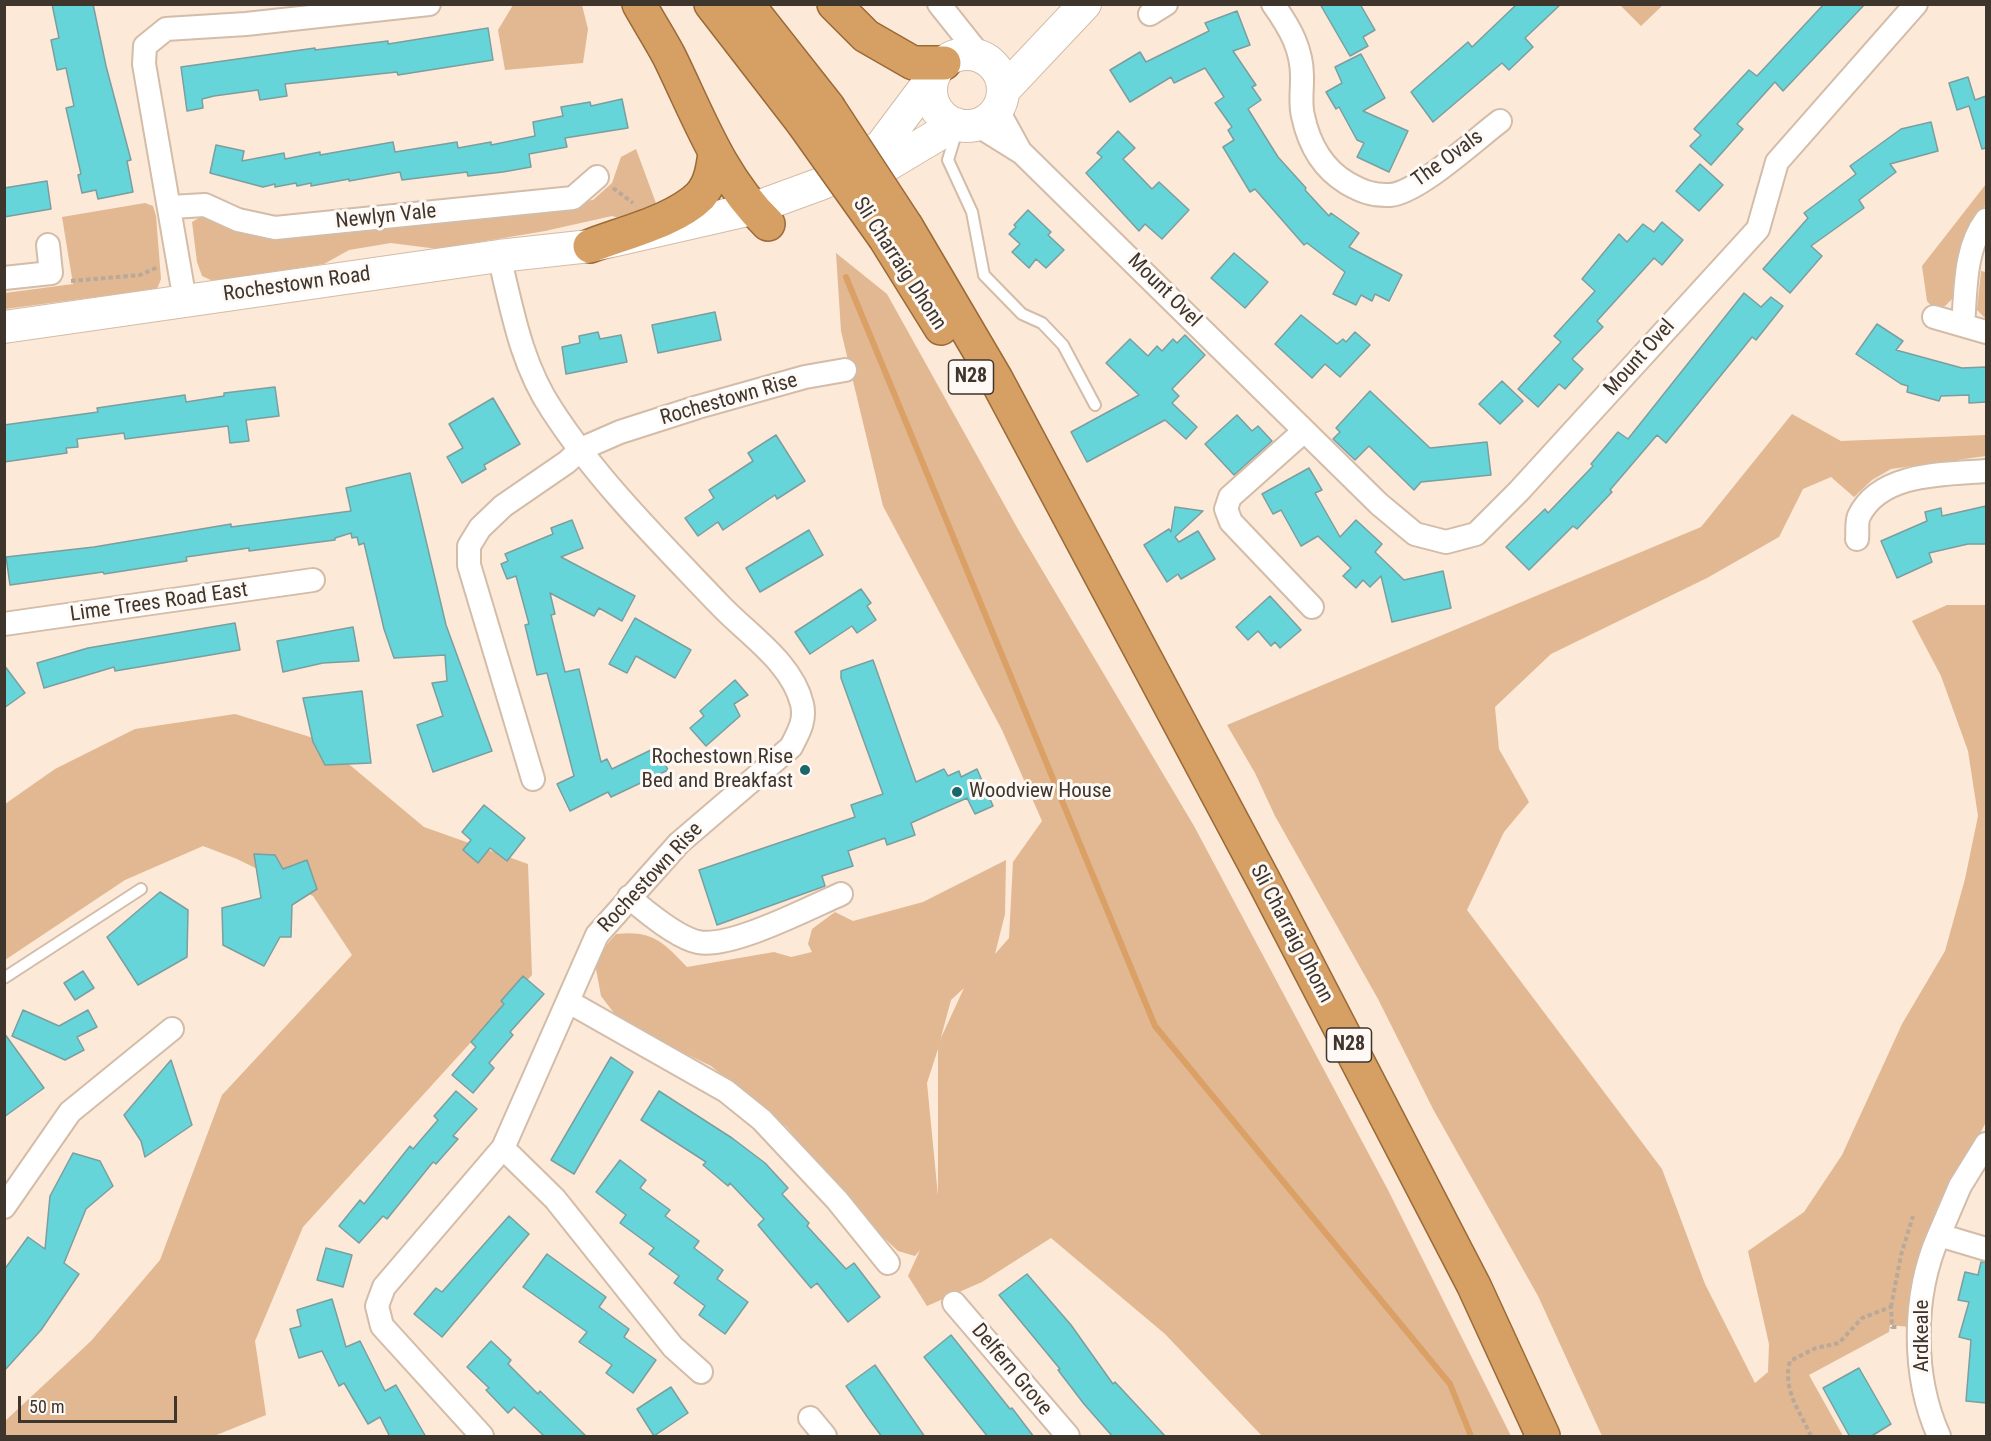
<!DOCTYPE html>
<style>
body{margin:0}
#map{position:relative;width:1991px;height:1441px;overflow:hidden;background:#fce9d8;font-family:"Roboto Condensed",sans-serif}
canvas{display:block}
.frame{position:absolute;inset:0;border:6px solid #3e352d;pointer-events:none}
.scale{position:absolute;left:18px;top:1396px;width:159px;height:27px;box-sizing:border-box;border:3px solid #3e352d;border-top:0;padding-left:8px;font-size:18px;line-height:21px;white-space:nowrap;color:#3e352d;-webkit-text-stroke:4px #fef9f5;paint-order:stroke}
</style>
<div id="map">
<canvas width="1991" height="1441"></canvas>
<div class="frame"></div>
<div class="scale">50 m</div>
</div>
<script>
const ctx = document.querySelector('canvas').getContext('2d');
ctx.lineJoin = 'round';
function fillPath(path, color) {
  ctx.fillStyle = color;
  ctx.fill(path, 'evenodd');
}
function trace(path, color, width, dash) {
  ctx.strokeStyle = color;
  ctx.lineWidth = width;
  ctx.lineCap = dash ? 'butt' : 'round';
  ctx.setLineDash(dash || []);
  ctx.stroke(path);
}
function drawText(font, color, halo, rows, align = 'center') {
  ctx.font = font + ' "Roboto Condensed",sans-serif';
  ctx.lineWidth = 6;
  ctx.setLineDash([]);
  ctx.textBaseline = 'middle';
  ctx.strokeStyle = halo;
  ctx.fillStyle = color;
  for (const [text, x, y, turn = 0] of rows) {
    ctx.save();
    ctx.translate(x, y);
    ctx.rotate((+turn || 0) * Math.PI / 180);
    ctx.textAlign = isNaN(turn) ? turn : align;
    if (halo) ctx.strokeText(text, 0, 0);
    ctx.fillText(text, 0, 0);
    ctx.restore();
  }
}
fillPath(new Path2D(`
 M513,5H582L588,29L583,63L505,70L498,30Z
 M1620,5H1663L1641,26Z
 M636,149L660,214L636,223L612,216L545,231L438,249L391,243L349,250L324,264L213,281L202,276L197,262L192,222L207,213L307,233L593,200L612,183L621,157Z
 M1986,184V204L1970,230L1955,270L1952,299L1945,306L1933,308L1927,301L1922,266Z
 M145,203L153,206L156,216L161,279L157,289L5,309V293L73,284L62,217Z
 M836,253L887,294L1019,531L1194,826L1388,1190L1511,1436H1262L1165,1334L1051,1238L982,1282L927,1306L908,1276L920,1250L915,1256L898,1251L848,1204L787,1127L711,1066L645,1034L614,1013L601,996L596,969L601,951L616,934C653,930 663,942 687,967L774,952L791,957L812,952L808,944L812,929L835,912L853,921L923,902L1006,860L1005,914L995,954L1009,938L1013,862L1042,821L1002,730L883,506L841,331ZM964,988L940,1040V1041L951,1000ZM938,1049V1196L927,1083Z
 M1981,271L1986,272V319L1977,310Z
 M1792,414L1841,441L1986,435V456L1891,469L1872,480L1854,497L1831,477L1803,489L1779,537L1707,578L1551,654L1495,707L1499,749L1529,802L1504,832L1467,910L1662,1169L1705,1284L1755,1383L1768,1372L1769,1344L1748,1251L1804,1212L1842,1155L1902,1024L1945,951L1965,879L1978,816L1968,751L1941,676L1912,621L1947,605H1986V1122C1977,1141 1963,1158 1952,1177C1926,1224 1912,1273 1909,1327L1890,1325L1889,1332L1809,1375L1843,1436H1602L1538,1296L1433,1109L1378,999L1275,816L1255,773L1227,725L1701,527Z
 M235,714L320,740L424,827L528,864L532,975L303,1227L255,1341L266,1415L214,1436H5L4,1422L91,1341L160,1260L222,1095L352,955L313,896L237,859L203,846L125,880L5,960V804L55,769L135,729Z`), '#e1b891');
trace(new Path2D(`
 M846,277L1155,1026L1450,1384L1471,1436`), '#dba066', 6);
const building = new Path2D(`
 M52,4H93L106,66L131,160L127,161L133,192L98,199L96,190L82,193L78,175L81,174L66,108L74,106L66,68L57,70L51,40L59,38Z
 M1320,4H1360L1375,30L1363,37L1368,46L1350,56Z
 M1517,4H1561L1525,38L1533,47L1509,70L1502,63L1433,122L1411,92L1468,42L1472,47Z
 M1824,4H1865L1783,91L1775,82L1737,124L1743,129L1711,165L1690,146L1701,135L1694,129L1749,70L1757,76Z
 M1237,11L1250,45L1233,51L1256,85L1252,87L1261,100L1248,109L1278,157L1306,188L1305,190L1329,216L1331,213L1359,233L1349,247L1402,275L1389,301L1375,294L1372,301L1361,295L1356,305L1333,294L1345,272L1307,243L1304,245L1255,189L1250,192L1223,147L1234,140L1228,130L1232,127L1215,103L1224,97L1205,68L1174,83L1171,77L1130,102L1110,70L1140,52L1146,62L1209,31L1205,23Z
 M488,28L493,60L398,75L397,72L285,84L287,96L260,100L258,90L214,96L202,99L203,108L187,111L181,67L315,48V50L388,41V44Z
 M1361,54L1385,98L1363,111L1408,131L1389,172L1357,157L1364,143L1357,140L1339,107L1336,109L1326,92L1342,83L1335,67Z
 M1968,77L1975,100L1986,96V148L1982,149L1969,106L1957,110L1949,83Z
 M622,99L628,128L565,138L567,147L529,154L531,167L503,172L468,176L467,172L402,180L400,172L349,181V179L311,186V183L297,186L296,183L275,187V184L263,187L210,173L216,145L244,151L242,161L284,153L285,159L320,152V155L393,142L395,152L457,142L458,148L491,142V145L535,136L533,122L563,116L561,107L590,102L591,106Z
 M1931,122L1938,151L1890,164L1896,172L1859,200L1864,208L1811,246L1822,256L1790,293L1763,269L1808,218L1804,213L1856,174L1850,166L1901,129Z
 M1118,131L1135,148L1123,159L1152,189L1159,182L1189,210L1162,239L1145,224L1139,231L1086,173L1102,157L1097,153Z
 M1700,164L1723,185L1699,211L1676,191Z
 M47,181L51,209L4,217V188Z
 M1028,210L1051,232L1048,235L1064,250L1046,268L1036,259L1029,268L1012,252L1020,244L1009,234L1016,227L1014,225Z
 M1662,222L1683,240L1662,265L1654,258L1597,321L1603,327L1572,359L1583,369L1565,389L1559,384L1538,407L1518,389L1561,342L1554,336L1595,291L1582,279L1619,234L1627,242L1643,224L1654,232Z
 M1234,253L1268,282L1245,308L1211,278Z
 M1744,293L1761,307L1771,297L1783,306L1756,340L1752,337L1666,443L1657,435L1610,490L1612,492L1577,529L1573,526L1529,570L1506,547L1545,509L1548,513L1593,466L1591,464L1618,432L1628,439Z
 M715,312L721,340L658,353L652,325Z
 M1301,315L1337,344L1343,339L1346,342L1355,332L1370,345L1340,377L1325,364L1312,378L1275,344Z
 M1877,324L1903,341L1896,350L1962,368L1986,367V402L1969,403V395L1941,396L1939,401L1907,392L1908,386L1901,384L1856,354Z
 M598,332L600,339L621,335L627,362L566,374L562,347L580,343L579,336Z
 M1185,335L1205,355L1172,389L1179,396L1172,403L1197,427L1186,439L1165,420L1087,462L1071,432L1139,395L1106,363L1130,339L1148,356L1157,346L1162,351L1173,339L1177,343Z
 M1502,381L1523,401L1500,424L1479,404Z
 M275,387L279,416L246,420L249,441L230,443L228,426L125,439L124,433L77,439L78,447L66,448L67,453L4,462V425L98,412L97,408L185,395L186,402L224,396V393Z
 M1370,391L1430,448L1487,442L1491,475L1421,482L1414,490L1369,446L1355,460L1333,439L1340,432L1336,428Z
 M493,398L520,444L484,465L486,469L462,483L447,457L463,448L449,424Z
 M1237,415L1252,431L1258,426L1272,441L1234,475L1205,444Z
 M776,435L805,481L777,499L775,495L723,530L718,522L698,536L685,518L714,498L709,490L753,461L748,453Z
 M1309,468L1322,490L1315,493L1340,537L1356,520L1382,544L1375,552L1404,580L1443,571L1451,608L1392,622L1381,576L1370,587L1363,580L1356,588L1343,576L1351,568L1318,536L1301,546L1281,510L1273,514L1262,494Z
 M410,473L446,625L492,751L433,772L417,725L443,716L432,683L447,681L445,655L394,658L384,629L364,543L359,545L357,537L352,538L351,533L335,538V540L249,551V548L186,557L187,561L104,574L103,572L10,585L6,557L94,547L231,524V527L351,511L346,488Z
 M1986,506V544H1968L1929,553L1932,562L1897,578L1881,541L1927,521L1925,512L1941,508L1942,516Z
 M1175,507L1203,511L1175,537L1179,542L1198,531L1215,559L1181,579L1178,574L1167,582L1144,545L1169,529L1171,532Z
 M572,520L583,548L561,557L635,596L622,621L599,608L594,616L550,593L555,614L551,615L565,672L579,669L601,762L607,759L612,769L657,747L668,770L611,797L608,792L570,811L557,784L574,776L547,673L537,675L525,625L529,624L516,576L507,579L501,564L508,561L505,554L553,534L551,528Z
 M809,530L823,555L760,592L746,568Z
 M861,589L871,603L867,606L876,620L857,633L852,626L810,654L795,632Z
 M1270,596L1301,630L1280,648L1275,642L1271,646L1258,631L1248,640L1236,627Z
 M635,618L691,650L675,678L636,656L627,673L609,664Z
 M235,623L240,650L115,671L114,667L44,688L37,663L88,648Z
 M353,627L359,661L323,663L283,672L277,641Z
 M873,660L916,782L944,769L948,776L959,771L961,777L977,769L993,806L975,814L967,798L911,823L915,835L887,845L885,838L848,851L853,866L822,876L825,886L717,925L699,870L855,817L851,805L883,794L841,678V671Z
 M4,665L25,693L4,708Z
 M735,680L748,695L734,704L740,716L706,746L690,728L704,716L700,711Z
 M362,691L371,763L325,765L313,742L303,698Z
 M484,805L525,838L507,861L490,848L478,863L463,850L471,840L462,832Z
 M254,854L275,855L283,869L307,860L317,889L292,905L291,937H280L264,966L223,945L222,908L261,898Z
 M160,892L188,910L187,957L138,985L107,937Z
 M83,971L94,988L75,1000L64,983Z
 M523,976L544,994L510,1032L513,1035L489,1063L494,1068L473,1093L452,1075L476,1047L471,1042L504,1004L501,1001Z
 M23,1010L59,1026L88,1010L97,1027L77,1037L84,1050L65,1060L12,1036Z
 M4,1033L44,1088L4,1117Z
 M611,1057L633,1072L574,1174L551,1160Z
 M171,1060L192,1125L145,1157L141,1141L124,1115Z
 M456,1091L477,1109L453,1136L458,1139L436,1164L433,1162L387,1219L383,1216L359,1243L339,1226L360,1200L364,1204L410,1146L413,1149L438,1120L434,1116Z
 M659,1091L732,1138L765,1163L788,1188L782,1194L809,1223L807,1226L846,1269L854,1263L880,1297L848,1322L817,1283L811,1288L758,1225L764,1219L730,1183L728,1186L703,1165L706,1162L641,1120Z
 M73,1153L100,1161L113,1186L86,1209L64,1263L79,1274L41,1330L4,1371V1270L28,1237L45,1249L50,1196Z
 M620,1160L646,1180L640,1188L670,1210L665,1216L699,1241L694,1248L723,1270L717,1279L748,1302L725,1334L699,1315L705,1306L674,1283L679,1276L649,1254L654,1248L620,1223L626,1215L596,1192Z
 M509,1216L529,1234L442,1337L414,1314L436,1288L442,1292Z
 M326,1248L352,1255L343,1287L317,1280Z
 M547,1254L606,1297L599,1307L629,1329L624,1337L656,1360L633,1393L606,1373L612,1365L579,1342L587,1332L523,1287Z
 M1981,1262H1986V1403L1966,1401L1971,1340L1959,1337L1969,1302L1958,1300L1965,1272L1978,1275Z
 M1027,1274L1071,1325L1113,1384L1115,1382L1166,1437H1113L1084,1404L1058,1370L1060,1369L999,1295Z
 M332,1299L346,1347L360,1341L385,1391L396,1385L426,1437H390L380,1417L368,1424L344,1383L339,1386L322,1351L299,1358L290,1329L301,1326L297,1310Z
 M951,1335L1010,1409L1012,1408L1034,1437H988L924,1357Z
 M491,1341L511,1360L508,1364L538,1394L540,1391L587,1437H545L514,1407L508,1413L486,1390L489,1388L467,1367Z
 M875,1365L907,1411L925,1437H882L868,1418L846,1386Z
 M1859,1368L1891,1424L1870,1437H1850L1823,1388Z
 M671,1387L688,1413L654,1436L637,1409Z`);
fillPath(building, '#65d5d9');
trace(building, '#7b9e9f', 1.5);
const service = new Path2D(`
 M957,130L948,160L972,212L984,275L1022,314L1042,323L1063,345L1095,405
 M4,978L141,889`);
const minor = new Path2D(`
 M939,4L982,58
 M1273,4C1290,28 1303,50 1302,80C1302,92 1300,104 1303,116C1309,144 1322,168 1347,183C1361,191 1373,196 1390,195C1418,193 1476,139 1500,121
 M1150,14L1166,4
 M1001,102L1002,118L1019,149
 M977,125L1022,153L1379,504L1415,534L1446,542L1476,534L1519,491L1758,229L1777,162L1916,4
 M171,207L205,205L238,220L275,228L573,198L597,177
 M4,278L51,273L48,245
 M185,301L144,64L145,46L166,29L246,24L429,4
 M1934,317L1986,332
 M1963,325C1966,290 1964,249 1986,220
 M1303,432L1230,497L1226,509L1231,522L1312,607
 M1857,539C1858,533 1856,522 1859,516C1880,472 1946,474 1986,471
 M4,624L313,580
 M533,779L469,565V546L480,528L503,506L567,462L581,449L620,432L698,407L805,377L845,370
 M629,897C645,911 678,938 698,942C730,949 809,908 841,894
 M569,1002L726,1091L762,1120L837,1200L888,1263
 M1986,1144L1960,1186L1939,1235L1986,1249
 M503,1148L555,1199L673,1347L701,1372
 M4,1207L70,1112L172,1029
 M954,1303L1068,1436
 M810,1418L825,1436
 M482,1436L382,1326L377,1306L384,1287L503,1148L597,935L679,843L791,747C798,733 806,721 802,704C792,662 747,634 719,604C661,543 598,481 552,410C521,364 512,309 499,256
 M1939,1436C1912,1376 1912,1296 1939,1235`);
const secondary = new Path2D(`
 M931 90a36 36 0 1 1 72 0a36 36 0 1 1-72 0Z
 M1003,91L1085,4
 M864,179L956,124
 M4,327L499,256L590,246L752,209L823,183L881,146L935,74`);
const trunk = new Path2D(`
 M639,4C649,22 660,39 669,56C698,115 720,178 768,224
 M711,4L803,123
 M747,4L828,107
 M834,4L866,36L913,63H944
 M906,226L996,379L1265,883L1474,1286L1543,1436
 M885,238L941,328
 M590,246C623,233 675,221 700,196C711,184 713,168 715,153`);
trace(service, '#d3bca8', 14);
trace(minor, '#d3bca8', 26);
trace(secondary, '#d3bca8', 34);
trace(trunk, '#9a6a37', 36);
trace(new Path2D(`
 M613,188L633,203
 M71,281L140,275L158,267
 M1891,1307L1901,1255L1913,1216
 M1811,1436C1800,1411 1782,1390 1790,1361L1816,1348L1839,1343L1862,1318L1891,1307L1892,1327H1899`), '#b8a99b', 4, [4.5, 3]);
trace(service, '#fff', 10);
trace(minor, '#fff', 22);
trace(secondary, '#fff', 32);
trace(trunk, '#d69f64', 33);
const trunkBridge = new Path2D(`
 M828,107L906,226
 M803,123L885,238`);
trace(trunkBridge, '#9a6a37', 36, []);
trace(trunkBridge, '#d69f64', 33);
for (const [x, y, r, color] of [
 [805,770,6,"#19676a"],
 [957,792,6,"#19676a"]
]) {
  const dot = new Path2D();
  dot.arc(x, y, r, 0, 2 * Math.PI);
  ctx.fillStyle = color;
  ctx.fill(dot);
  trace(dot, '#fef9f5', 2);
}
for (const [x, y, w] of [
 [971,377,45],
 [1349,1045,45]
]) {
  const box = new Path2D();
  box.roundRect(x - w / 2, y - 17, w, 34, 4.5);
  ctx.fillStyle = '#fef9f5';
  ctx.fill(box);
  trace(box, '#3e352d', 1.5);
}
drawText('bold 20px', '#3e352d', null, [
 ["N28",971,377],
 ["N28",1349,1045]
]);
drawText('21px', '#3e352d', '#fef9f5', [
 ["The Ovals",1448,159,-36],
 ["Newlyn Vale",386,217,-6],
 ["Sli Charraig Dhonn",899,264,57],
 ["Rochestown Road",297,285,-8],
 ["Mount Ovel",1164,291,45],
 ["Mount Ovel",1640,358,-48],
 ["Rochestown Rise",729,400,-16],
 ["Lime Trees Road East",159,603,-8],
 ["Rochestown Rise",651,878,-47],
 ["Sli Charraig Dhonn",1291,934,62],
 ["Ardkeale",1923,1336,-90],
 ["Delfern Grove",1011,1370,50]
]);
drawText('21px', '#3e352d', '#fef9f5', [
 ["Rochestown Rise",793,758],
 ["Bed and Breakfast",793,782],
 ["Woodview House",969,792,"left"]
], 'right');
</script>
